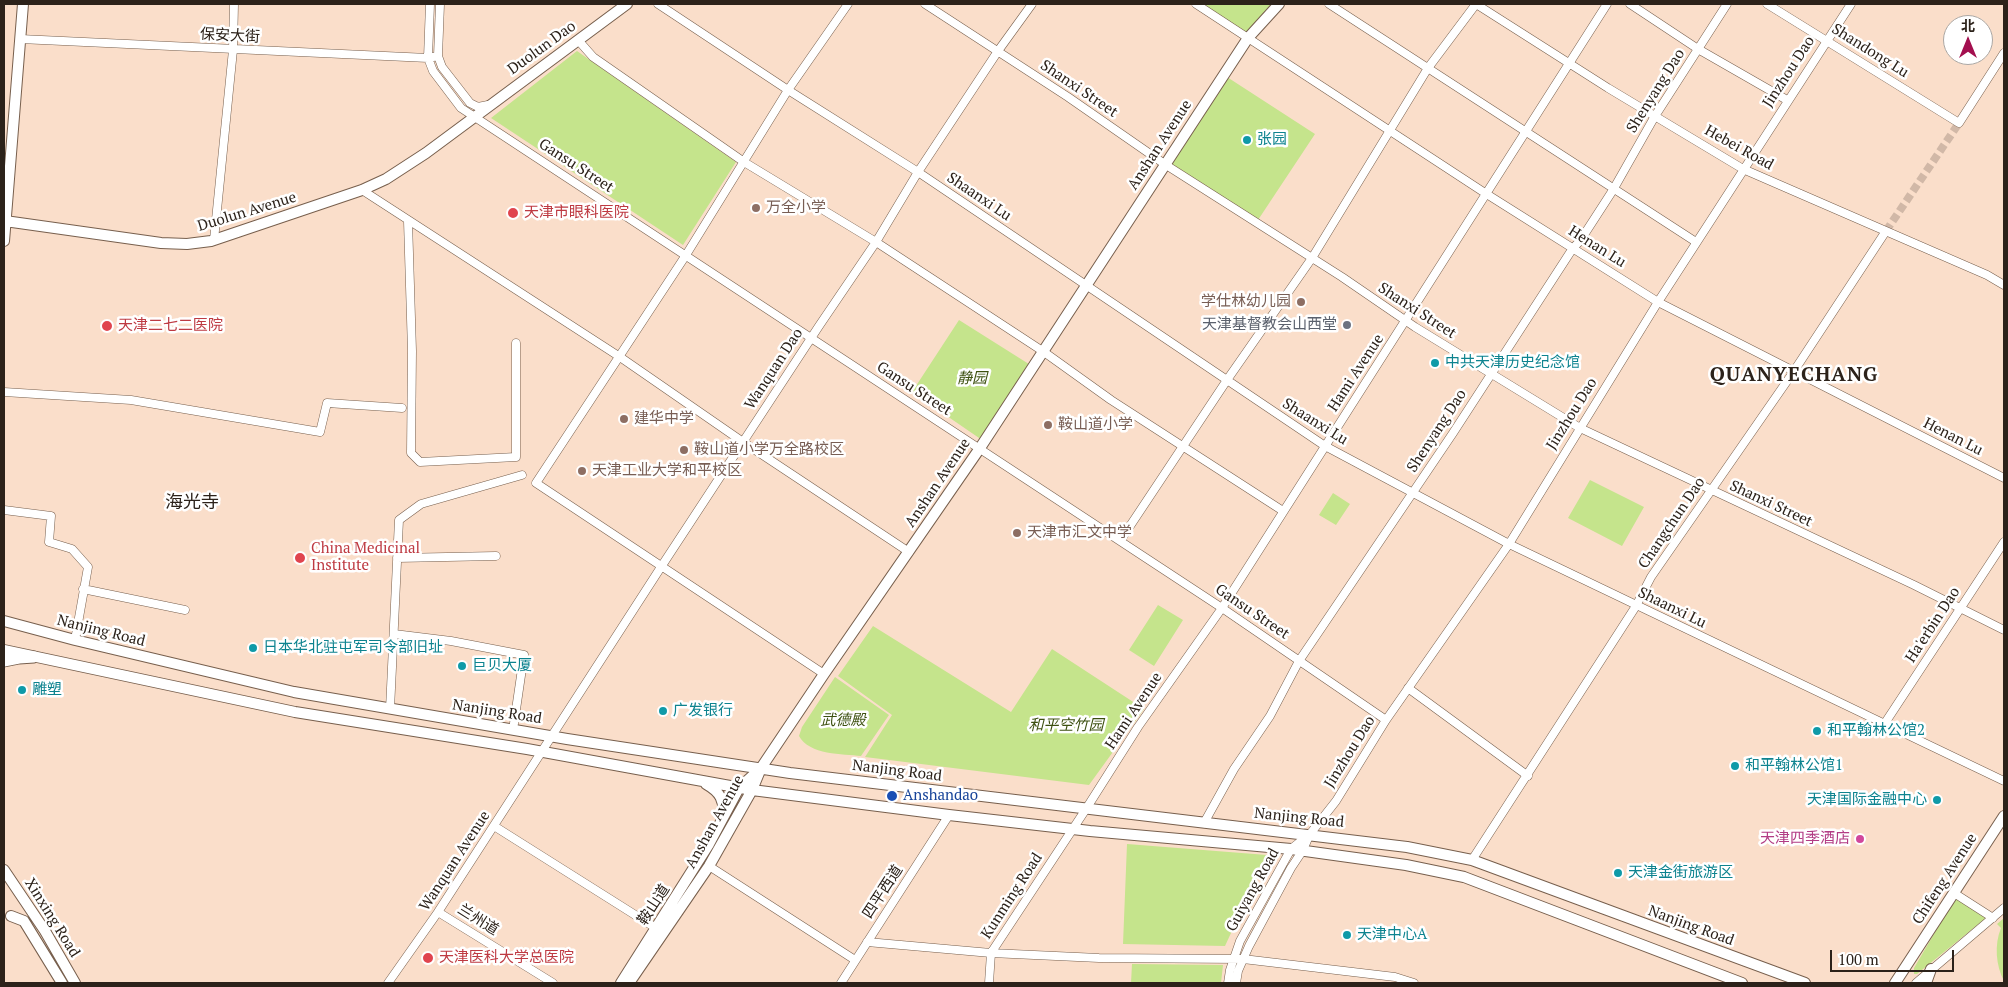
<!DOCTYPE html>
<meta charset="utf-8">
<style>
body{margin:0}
#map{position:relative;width:2008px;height:987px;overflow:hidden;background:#fadeca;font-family:"PT Serif","Noto Sans SC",serif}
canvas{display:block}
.frame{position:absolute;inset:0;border:5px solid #2c221a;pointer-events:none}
.north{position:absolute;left:1943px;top:15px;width:50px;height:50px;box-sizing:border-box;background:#fff;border:1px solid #aba7a3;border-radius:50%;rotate:0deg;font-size:14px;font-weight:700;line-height:20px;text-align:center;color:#2c221a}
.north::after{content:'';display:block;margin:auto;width:18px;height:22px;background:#a30f4f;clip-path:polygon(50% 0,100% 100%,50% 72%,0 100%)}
.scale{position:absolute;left:1830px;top:950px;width:124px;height:22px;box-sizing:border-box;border:2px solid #2c221a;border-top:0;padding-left:6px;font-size:15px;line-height:18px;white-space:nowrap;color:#2c221a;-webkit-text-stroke:4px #fff;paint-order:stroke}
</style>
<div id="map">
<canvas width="2008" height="987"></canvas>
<div class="frame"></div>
<div class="north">北</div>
<div class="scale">100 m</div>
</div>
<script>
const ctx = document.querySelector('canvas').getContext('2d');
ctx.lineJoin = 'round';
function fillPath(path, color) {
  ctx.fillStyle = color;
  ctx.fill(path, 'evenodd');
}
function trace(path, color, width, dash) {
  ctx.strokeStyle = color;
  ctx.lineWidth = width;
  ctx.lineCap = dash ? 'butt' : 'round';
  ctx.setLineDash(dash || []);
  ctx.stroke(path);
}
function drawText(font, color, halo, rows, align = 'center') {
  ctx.font = font + ' "PT Serif","Noto Sans SC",serif';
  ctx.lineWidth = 5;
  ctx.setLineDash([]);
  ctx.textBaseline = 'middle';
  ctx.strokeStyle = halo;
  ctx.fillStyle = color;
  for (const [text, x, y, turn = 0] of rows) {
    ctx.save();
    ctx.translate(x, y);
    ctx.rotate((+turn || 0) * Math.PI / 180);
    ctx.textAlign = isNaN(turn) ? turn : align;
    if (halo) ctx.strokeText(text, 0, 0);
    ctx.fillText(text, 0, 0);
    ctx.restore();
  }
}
fillPath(new Path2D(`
 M1203,4H1277L1251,36Z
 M577,51L736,162L683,245L491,118Z
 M1227,77L1315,134L1258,220L1170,164Z
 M959,320L1032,366L982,440L912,392Z
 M1590,480L1644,507L1622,546L1568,518Z
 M1333,493L1350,504L1336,525L1319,515Z
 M1158,605L1183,620L1154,666L1129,650Z
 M873,626L1011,712L1052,649L1144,709L1089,785L865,757L892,715L838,676Z
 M835,677L889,715L861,756C843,754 809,755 799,736L802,727Z
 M1127,844L1267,855L1225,946L1123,944Z
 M1955,898L1986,918L1917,974H1914V968Z
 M2004,918V981C1996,966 1994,945 2001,928L1997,924Z
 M1132,964L1223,965L1221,983H1131Z`), '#c5e48c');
trace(new Path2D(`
 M1886,231L1959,123`), '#d1b8a7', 8, [8, 4]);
const minor = new Path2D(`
 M430,4L428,58L433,71L461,108L1222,608L1386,720
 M440,4L438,56L442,67L470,103L478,107L488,105
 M658,4L788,90L918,172L1325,446L1509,544L2004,781
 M925,4L1068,97L1166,165L1342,277L1415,327L1580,428L1914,585L2004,630
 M1196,4L1485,193L1658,302L2004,478
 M1329,4L1696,242
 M1476,4L1608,88L1743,169L1987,275L2004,285
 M1630,4L1698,49L1787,100
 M1767,4L1959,123L2004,53
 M20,39L428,58L438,56
 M578,40L593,57L744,162L876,242L1044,352L1111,400L1283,511
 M362,190L620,357L743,442L909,552
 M408,221L412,351L411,453L420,462L516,457V343
 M214,240L233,50L234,4
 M4,392L131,400L320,432L327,403L402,408
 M4,510L51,516L49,542L72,549L88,567L75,640
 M1120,541L1227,380L1312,258L1428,68L1476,4
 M397,558L496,556
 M83,589L185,610
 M394,634L451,641L524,655L513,730
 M824,674L536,483L686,255L788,90L848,4
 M1408,688L1528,776
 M390,709L399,520L421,504L522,475
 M1885,723L2004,542
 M1204,823L1234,769L1270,716L1299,661L1453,433L1573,248L1580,241L1613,190L1655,116L1727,4
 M494,826L659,930
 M1472,860L1636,606L1651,577L1794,371L1886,231
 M709,866L855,960
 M1954,893L1993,918
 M438,912L553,983
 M867,942L991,953L1099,958L1243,959L1395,977L1414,983
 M388,983L438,912L661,567L819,326L876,242L918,172L998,51L1032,4
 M841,983L949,815
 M989,983L991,953L1086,809L1138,727L1222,608L1607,4
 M1228,983L1230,970L1240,941L1291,849L1310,834L1336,801L1386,720L1509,544L1658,302L1851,4
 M1236,983L1238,971L1249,946L1291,868L1303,850L1309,836
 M1916,983L2004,908`);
const major = new Path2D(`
 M5,221L161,243L187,244L211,241L362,190L386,179L426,153L627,4
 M4,241L23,4
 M4,621L75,640L294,692L567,739L790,773L1407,847L1472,860L1805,983
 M4,650L295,712L527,749L752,790L949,815L1090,831L1291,849L1406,865L1464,877L1742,983
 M706,784C720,792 725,800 723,817
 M4,870L45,931L75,983
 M11,916L24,921L62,983
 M621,983L709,844L739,788L758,771
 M629,983L709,866L752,790L761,768L824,674L980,448L1248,38L1279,4
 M1895,983L2004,816
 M1926,983L1931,969`);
const highway = new Path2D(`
 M4,661L19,658L34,657`);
trace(minor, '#775f4d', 9);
trace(major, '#775f4d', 12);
trace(highway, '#775f4d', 13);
trace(minor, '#fff', 8);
trace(major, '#fff', 10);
trace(highway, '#fff', 11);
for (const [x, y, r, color] of [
 [1247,140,5,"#0f9aa8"],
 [756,208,5,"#8d6e63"],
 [513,213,6,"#e0444e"],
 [1301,302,5,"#8d6e63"],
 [1347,325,5,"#6b7280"],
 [107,326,6,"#e0444e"],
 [1435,363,5,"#0f9aa8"],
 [624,419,5,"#8d6e63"],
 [1048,425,5,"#8d6e63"],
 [684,450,5,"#8d6e63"],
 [582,471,5,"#8d6e63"],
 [1017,533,5,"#8d6e63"],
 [300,558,6,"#e0444e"],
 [253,648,5,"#0f9aa8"],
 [462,666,5,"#0f9aa8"],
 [22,690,5,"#0f9aa8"],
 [663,711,5,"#0f9aa8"],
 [1817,731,5,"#0f9aa8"],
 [1735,766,5,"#0f9aa8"],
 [892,796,6,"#1a4fb4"],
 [1937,800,5,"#0f9aa8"],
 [1860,839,5,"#d1479c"],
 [1618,873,5,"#0f9aa8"],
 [1347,935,5,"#0f9aa8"],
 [428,958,6,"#e0444e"]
]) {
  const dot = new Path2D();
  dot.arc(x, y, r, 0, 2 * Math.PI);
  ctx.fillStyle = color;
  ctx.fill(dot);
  trace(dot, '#fff', 2);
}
drawText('15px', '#2c221a', '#fff', [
 ["保安大街",230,36,3],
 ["Duolun Dao",542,48,-36],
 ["Shandong Lu",1870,51,32],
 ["Jinzhou Dao",1789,72,-57],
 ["Shanxi Street",1079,89,34],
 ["Shenyang Dao",1656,91,-58],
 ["Anshan Avenue",1160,145,-57],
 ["Hebei Road",1739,148,29],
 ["Gansu Street",576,166,33],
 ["Shaanxi Lu",979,197,34],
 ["Duolun Avenue",247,212,-17],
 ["Henan Lu",1597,247,32],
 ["Shanxi Street",1417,311,33],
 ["Wanquan Dao",774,369,-57],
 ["Hami Avenue",1356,373,-57],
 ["Gansu Street",914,389,33],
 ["Jinzhou Dao",1572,414,-58],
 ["Shaanxi Lu",1315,422,32],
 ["Shenyang Dao",1437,431,-57],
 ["Henan Lu",1953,437,27],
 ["Anshan Avenue",938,483,-56],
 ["Shanxi Street",1771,504,25],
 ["Changchun Dao",1672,523,-56],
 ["Shaanxi Lu",1672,608,26],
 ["Gansu Street",1252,612,34],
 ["Ha'erbin Dao",1933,625,-57],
 ["Nanjing Road",101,631,14],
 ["Hami Avenue",1134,711,-56],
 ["Nanjing Road",497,712,9],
 ["Jinzhou Dao",1350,752,-58],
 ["Nanjing Road",897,771,7],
 ["Nanjing Road",1299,818,6],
 ["Anshan Avenue",715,822,-61],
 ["Wanquan Avenue",455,861,-57],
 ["Chifeng Avenue",1945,879,-57],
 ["Guiyang Road",1253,890,-61],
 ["四平西道",883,892,-57],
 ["Kunming Road",1012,896,-57],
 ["鞍山道",654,905,-57],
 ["Xinxing Road",52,918,58],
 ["兰州道",478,920,32],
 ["Nanjing Road",1691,926,20]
]);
drawText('15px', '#0d838f', '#fff', [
 ["张园",1257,140],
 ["中共天津历史纪念馆",1445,363],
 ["日本华北驻屯军司令部旧址",263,648],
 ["巨贝大厦",472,666],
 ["雕塑",32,690],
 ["广发银行",673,711],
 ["和平翰林公馆2",1827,731],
 ["和平翰林公馆1",1745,766],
 ["天津国际金融中心",1927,800,"right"],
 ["天津金街旅游区",1628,873],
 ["天津中心A",1357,935]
], 'left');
drawText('15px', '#785e54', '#fff', [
 ["万全小学",766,208],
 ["学仕林幼儿园",1291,302,"right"],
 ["建华中学",634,419],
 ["鞍山道小学",1058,425],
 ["鞍山道小学万全路校区",694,450],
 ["天津工业大学和平校区",592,471],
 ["天津市汇文中学",1027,533]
], 'left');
drawText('15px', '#be3a42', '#fff', [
 ["天津市眼科医院",524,213],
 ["天津二七二医院",118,326],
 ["China Medicinal",311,549],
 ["Institute",311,566],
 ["天津医科大学总医院",439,958]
], 'left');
drawText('15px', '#5b616d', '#fff', [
 ["天津基督教会山西堂",1337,325]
], 'right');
drawText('italic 15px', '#3d5010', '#fff', [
 ["静园",972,379],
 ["武德殿",843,721],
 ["和平空竹园",1066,726]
]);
drawText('15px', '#164399', '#fff', [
 ["Anshandao",903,796]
], 'left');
drawText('15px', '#b23c85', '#fff', [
 ["天津四季酒店",1850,839]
], 'right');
drawText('18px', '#2c221a', '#fff', [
 ["海光寺",192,503]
]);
ctx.letterSpacing = '1px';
drawText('bold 20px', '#2c221a', '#fff', [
 ["QUANYECHANG",1794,375]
]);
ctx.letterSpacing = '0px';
</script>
